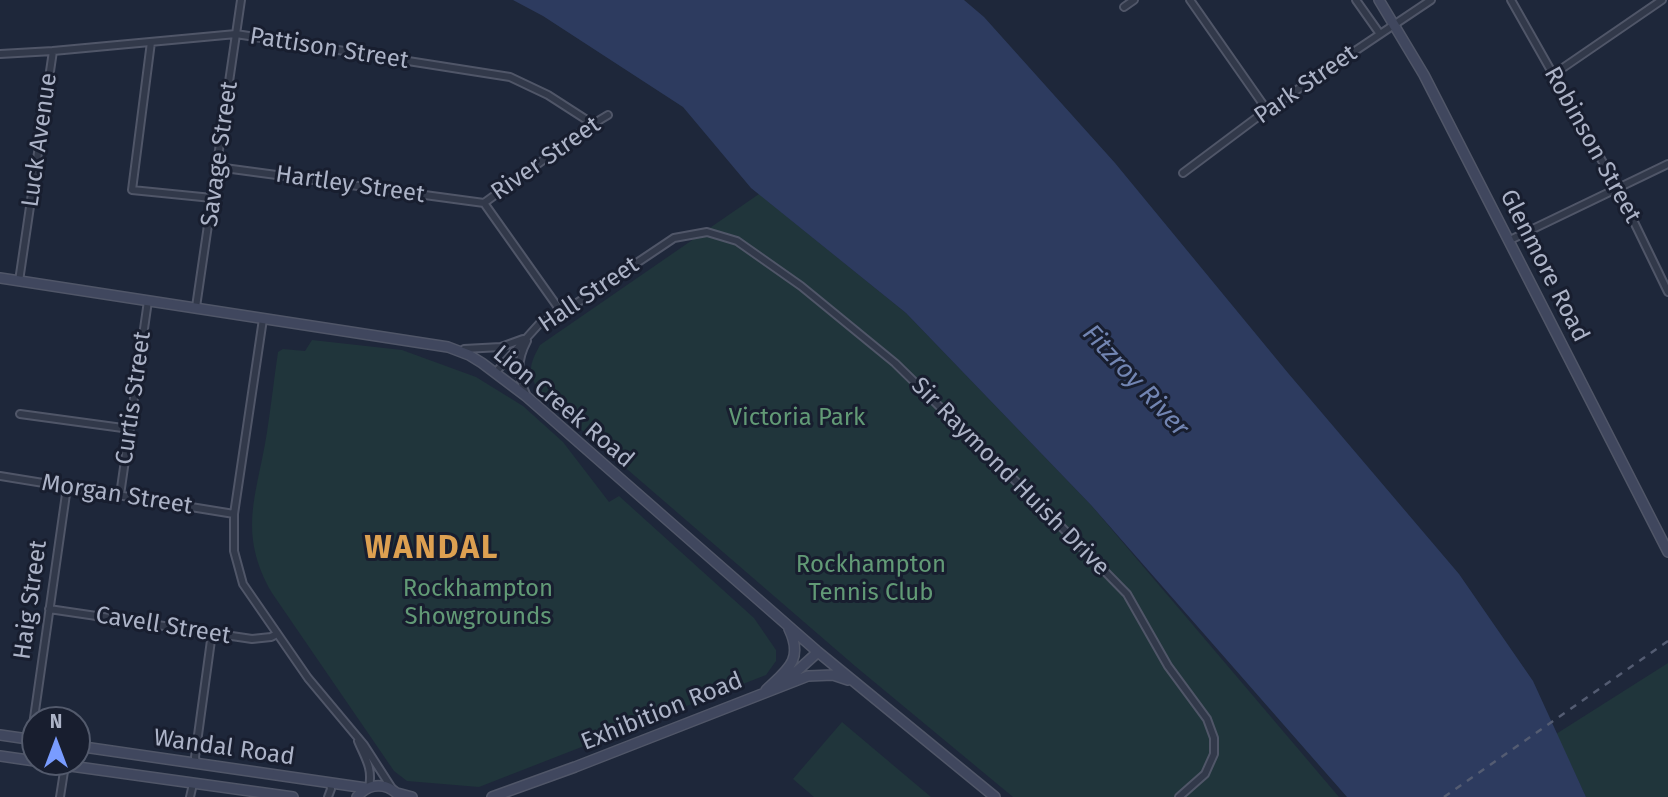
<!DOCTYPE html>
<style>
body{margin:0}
#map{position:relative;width:1668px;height:797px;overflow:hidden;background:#1e273a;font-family:"Fira Sans",sans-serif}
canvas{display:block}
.north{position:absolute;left:21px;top:706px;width:70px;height:70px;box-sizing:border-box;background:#181e2f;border:2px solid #535a6c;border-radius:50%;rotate:0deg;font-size:19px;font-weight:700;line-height:28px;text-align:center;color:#acb3c7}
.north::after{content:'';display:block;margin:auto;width:24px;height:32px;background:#799cff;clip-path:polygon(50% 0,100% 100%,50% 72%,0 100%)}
</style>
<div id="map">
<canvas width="1668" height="797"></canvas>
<div class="north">N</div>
</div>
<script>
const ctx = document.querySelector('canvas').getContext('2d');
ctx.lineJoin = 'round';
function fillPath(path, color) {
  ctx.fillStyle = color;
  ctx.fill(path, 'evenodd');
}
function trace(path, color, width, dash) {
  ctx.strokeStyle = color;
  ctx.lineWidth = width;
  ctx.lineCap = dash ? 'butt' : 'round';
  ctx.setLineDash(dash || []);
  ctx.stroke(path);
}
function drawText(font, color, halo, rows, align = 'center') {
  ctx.font = font + ' "Fira Sans",sans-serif';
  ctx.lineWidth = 6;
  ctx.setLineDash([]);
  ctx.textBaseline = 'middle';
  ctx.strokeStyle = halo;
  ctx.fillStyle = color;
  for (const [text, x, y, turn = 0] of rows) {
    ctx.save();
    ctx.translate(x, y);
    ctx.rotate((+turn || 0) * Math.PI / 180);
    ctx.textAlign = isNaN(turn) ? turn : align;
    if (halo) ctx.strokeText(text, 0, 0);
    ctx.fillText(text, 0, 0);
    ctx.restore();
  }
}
fillPath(new Path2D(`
 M759,194L906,313L1091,505L1339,797H1013L855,666L540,394C528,372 528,367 540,345Z
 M312,340L402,350L476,377L523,406L563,442L609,502L619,496L754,618L776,650V661L766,675L479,787L407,781L394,771L272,593C237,532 257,496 267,432C271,406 274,379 278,352L283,349L305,351Z
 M1668,663V797H1586L1556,734Z
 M842,722L931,797H814L793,779Z`), '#20353b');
fillPath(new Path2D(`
 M513,0H964L984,17L1115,163L1288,373L1459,574L1533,681L1586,797H1347L1091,505L906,313L751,188L683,107L543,16Z`), '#2d3b5f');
const street = new Path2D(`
 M1190,0L1267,110
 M1356,0L1380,34
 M1511,0L1618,189L1668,292
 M1124,7L1134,0
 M151,42L132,190L212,198
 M53,51L236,34L510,77L548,95L593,124
 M0,54L53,51L19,281
 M1554,74L1662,0
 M217,167L484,203
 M1183,173L1267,110L1431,0
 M484,203L593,124L608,115
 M484,203L562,313
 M1510,240L1668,164
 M196,307L241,0
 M263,319L234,514V551L243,584L308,678L364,745L393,790
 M461,352L464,349L501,347L523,339
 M495,373L540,323L562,313L674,238L707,232L737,241L801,286L895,363L1034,499L1127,594L1168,666L1207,719L1214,738V754L1205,774L1179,797
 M526,394C517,375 517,360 527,341
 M20,414L130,429
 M0,476L234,514
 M120,495L148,301
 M49,609L252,639L271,637L277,634
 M31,739L67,487
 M358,741C365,758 373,768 369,787
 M196,764L195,757L212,633
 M60,797L65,765
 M190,797L193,784
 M328,797L331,789L330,783`);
const secondary = new Path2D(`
 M1379,0L1424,75L1668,552
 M0,278L448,347L469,355L482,363L527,397L818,652L995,797
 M779,683L797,671L818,652
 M766,690C787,670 804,660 789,629
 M0,735L35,740
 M77,746L366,788
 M0,756L35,761
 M28,760L31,739
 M42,762L293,797
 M397,793L412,797
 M357,797C369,782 388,782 400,797
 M492,797L575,767L808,676L833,675L848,680`);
trace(street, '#505668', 10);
trace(secondary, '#505668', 12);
trace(street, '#32394a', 6);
trace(secondary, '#40475e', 9);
trace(new Path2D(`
 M1444,797L1668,641`), '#545c72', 2.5, [7, 7]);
drawText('24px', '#acb3c7', '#181e2f', [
 ["Pattison Street",329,49,9],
 ["Park Street",1306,85,-35],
 ["Luck Avenue",40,140,-82],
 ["Robinson Street",1592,145,61],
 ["Savage Street",220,154,-82],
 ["River Street",546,159,-35],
 ["Hartley Street",350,185,8],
 ["Glenmore Road",1544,266,63],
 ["Hall Street",589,295,-34],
 ["Curtis Street",134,398,-82],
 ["Lion Creek Road",563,407,40],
 ["Sir Raymond Huish Drive",1010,477,45],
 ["Morgan Street",117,495,9],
 ["Haig Street",31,600,-82],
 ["Cavell Street",163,626,9],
 ["Exhibition Road",662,712,-22],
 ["Wandal Road",224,748,8]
]);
drawText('24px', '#629a76', '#181e2f', [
 ["Victoria Park",797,418],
 ["Rockhampton",871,565],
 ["Tennis Club",871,593],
 ["Rockhampton",478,589],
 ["Showgrounds",478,617]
]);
drawText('italic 26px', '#7285b2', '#181e2f', [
 ["Fitzroy River",1135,381,47]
]);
ctx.letterSpacing = '2px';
drawText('bold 32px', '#dda051', '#181e2f', [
 ["WANDAL",432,549]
]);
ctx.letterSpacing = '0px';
</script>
